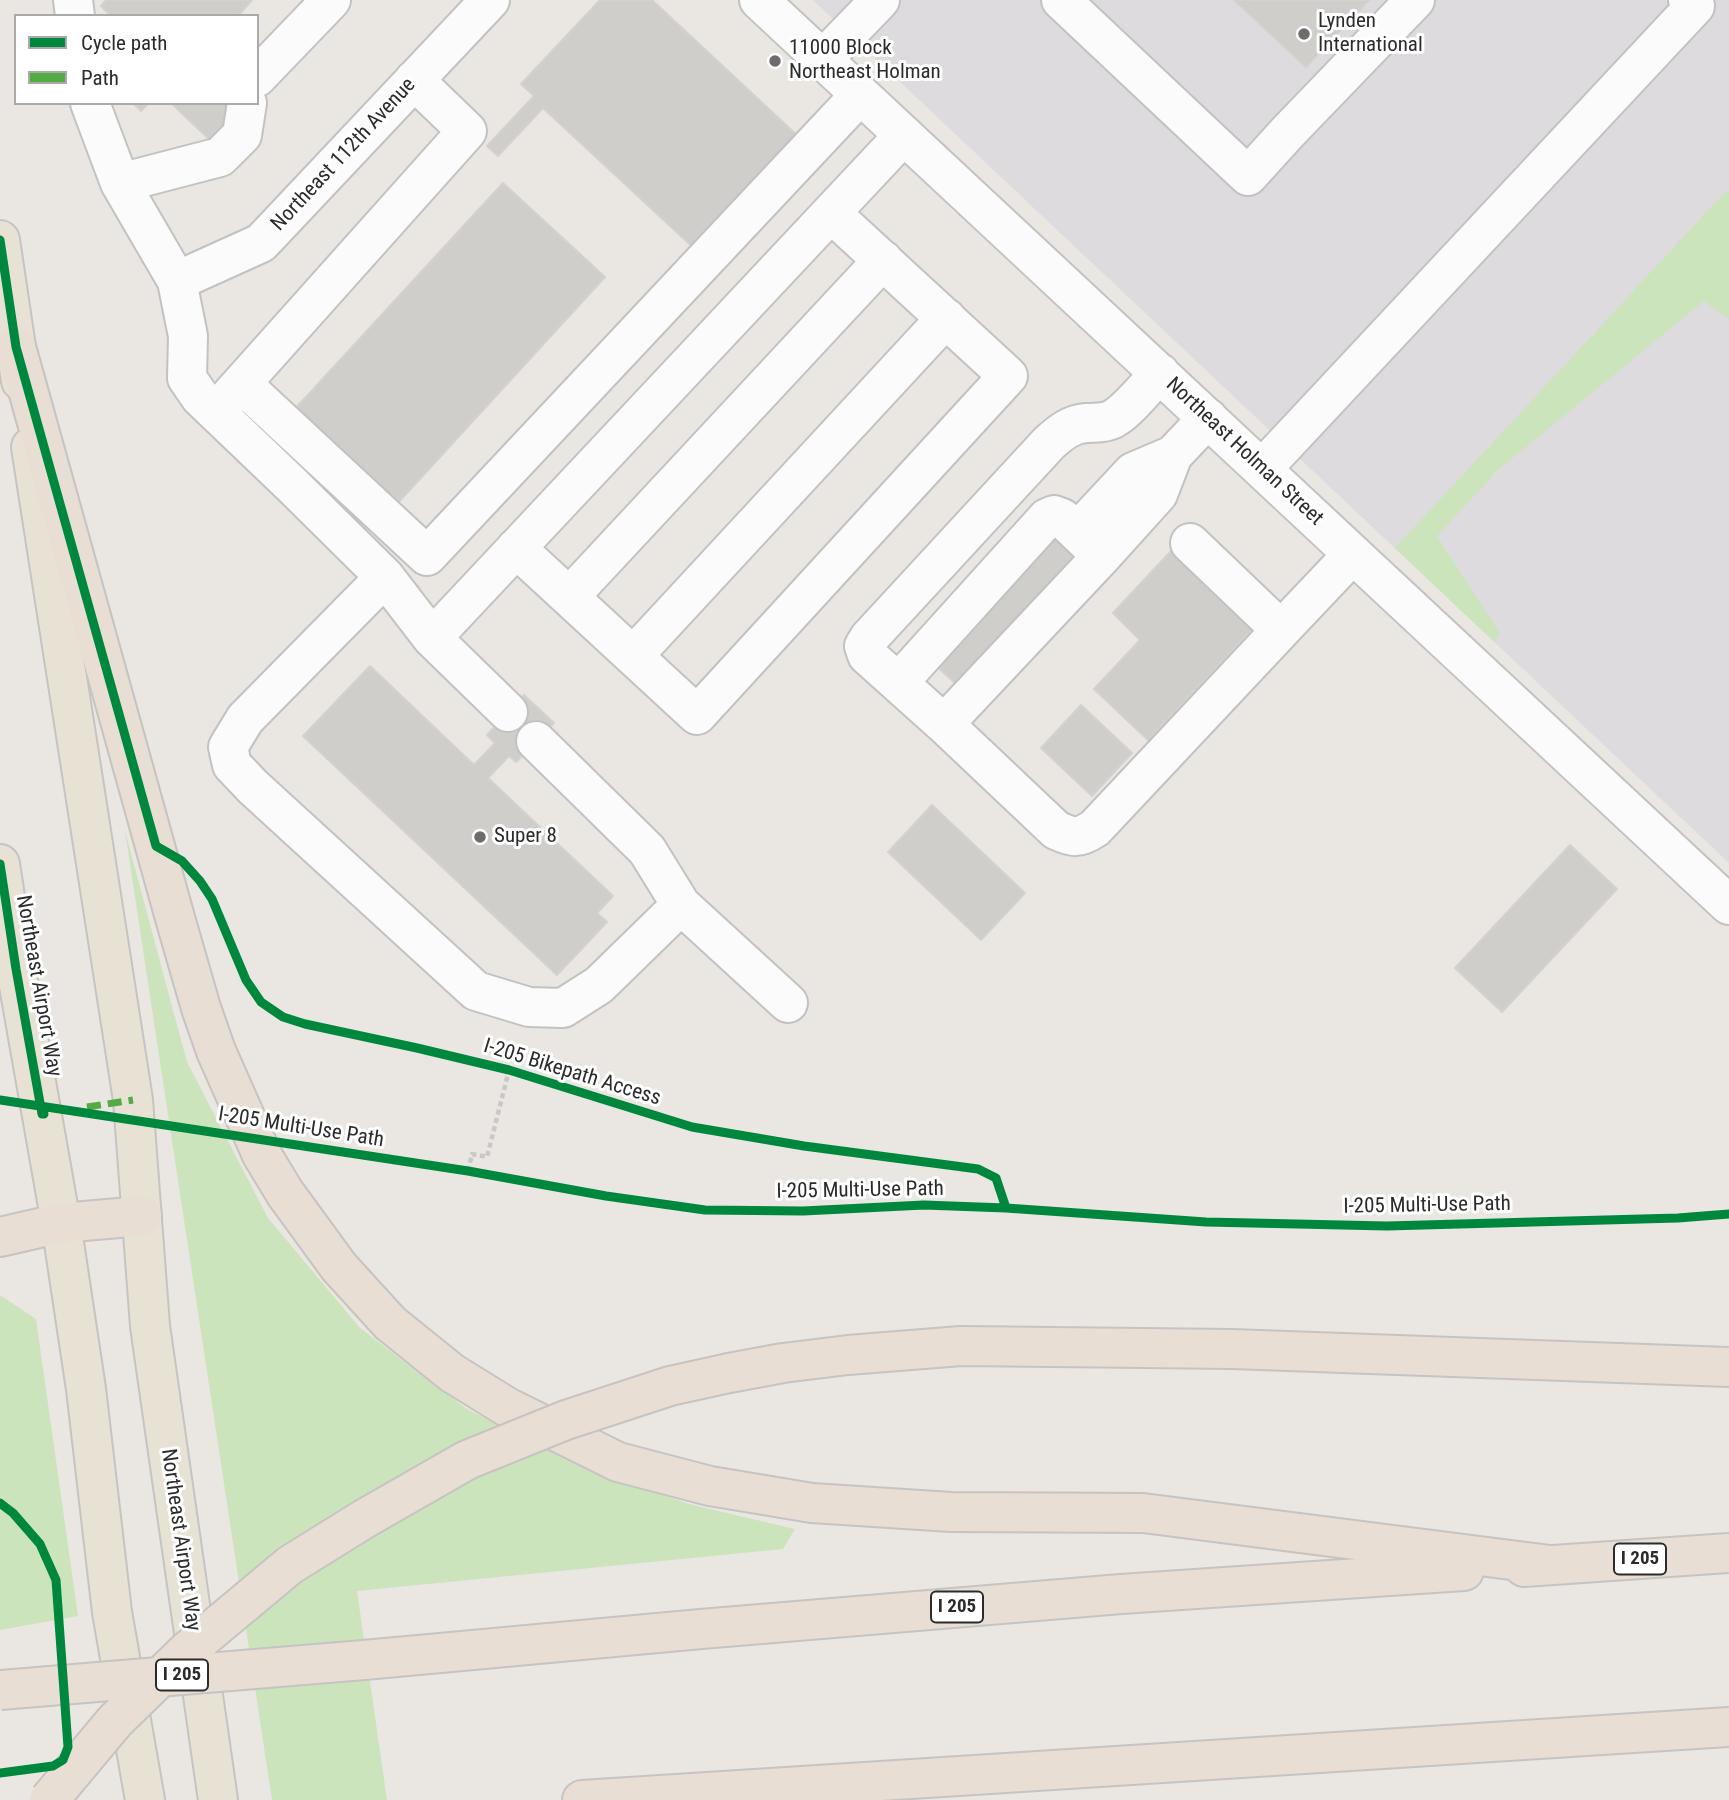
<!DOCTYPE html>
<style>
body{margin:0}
#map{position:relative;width:1729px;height:1800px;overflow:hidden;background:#eae6e2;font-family:"Roboto Condensed",sans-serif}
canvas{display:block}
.legend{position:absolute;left:14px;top:14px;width:245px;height:91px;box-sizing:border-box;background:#fff;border:2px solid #aaa;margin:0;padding:9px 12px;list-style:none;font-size:21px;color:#2b2b2b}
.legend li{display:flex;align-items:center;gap:14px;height:35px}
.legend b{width:35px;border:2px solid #aaa}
</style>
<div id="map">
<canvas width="1729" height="1800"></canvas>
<ul class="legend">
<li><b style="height:9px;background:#00873e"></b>Cycle path</li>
<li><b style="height:9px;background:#54ab44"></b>Path</li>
</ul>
</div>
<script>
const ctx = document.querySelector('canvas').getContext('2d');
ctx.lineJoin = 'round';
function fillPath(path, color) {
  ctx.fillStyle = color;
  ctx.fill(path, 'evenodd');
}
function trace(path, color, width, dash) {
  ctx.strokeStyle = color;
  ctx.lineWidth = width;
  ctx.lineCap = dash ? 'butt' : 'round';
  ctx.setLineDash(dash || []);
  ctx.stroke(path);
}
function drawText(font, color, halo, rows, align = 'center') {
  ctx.font = font + ' "Roboto Condensed",sans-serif';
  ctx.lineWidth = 6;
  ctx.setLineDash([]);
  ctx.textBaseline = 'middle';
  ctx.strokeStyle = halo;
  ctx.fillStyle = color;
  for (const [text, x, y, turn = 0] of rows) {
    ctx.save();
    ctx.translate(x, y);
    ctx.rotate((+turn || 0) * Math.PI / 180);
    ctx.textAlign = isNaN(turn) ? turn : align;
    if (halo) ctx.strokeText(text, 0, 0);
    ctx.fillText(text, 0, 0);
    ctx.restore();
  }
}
fillPath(new Path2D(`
 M813,0H1729V188L1721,197L1729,205V863Z`), '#dddbdd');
fillPath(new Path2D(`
 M1729,188V319L1704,301L1499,469L1437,536L1500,634L1494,642L1395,548Z
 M125,831L187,1062L268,1218L360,1328L467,1409L587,1468L689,1504L795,1529L783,1549L357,1591L387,1800H272Z
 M0,1295L36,1319L78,1616L0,1630Z`), '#cce4bc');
const building = new Path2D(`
 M106,0H252L238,16H111L101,6Z
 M600,0H652L801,139L697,251L543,108L498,156L487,146L534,96L521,84Z
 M1234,0H1369L1306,67Z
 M133,103H149L141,111Z
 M171,103H229L239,113L212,142Z
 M503,183L605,277L396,505L294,410Z
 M1055,529L1079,551L956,684L932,662Z
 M1172,550L1254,627L1148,740L1094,689L1140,640L1113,613Z
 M370,666L474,765L495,743L487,735L524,695L554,723L516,762L509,756L488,778L613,896L597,913L607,922L557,975L303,736Z
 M1081,705L1132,753L1092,796L1041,748Z
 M932,805L1025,893L981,940L888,852Z
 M1570,845L1617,889L1502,1012L1455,968Z`);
fillPath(building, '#d0cecb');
trace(building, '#d4d1ce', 2);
const minor = new Path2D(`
 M73,0L75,16
 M759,0L1729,905
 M1061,0L1248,176L1286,134L1415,0
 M823,59L880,0
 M257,77L331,0
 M90,103L120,183
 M247,103L242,135L220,157L120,183L177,281L188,336L187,378L200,397L292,485L385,577L432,638L508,712
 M177,281L261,243L490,0
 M1160,373C1146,387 1129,410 1113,419C1103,424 1096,422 1086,423C1071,424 1060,433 1049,443L869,638L864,646L867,655L944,724L1102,556L1158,494L1173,455L1208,418
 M242,384L427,556L860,95
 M223,404L467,131L414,80
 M1262,469L1695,6L1688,0
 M1077,532L1133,472L1173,455
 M516,548L697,715L1008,376L831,213
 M385,577L245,719L228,747L232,765L253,787L476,991L529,1007L563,1008L599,985L681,905
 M569,597L883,260
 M1281,630L1353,554
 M432,638L904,135
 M633,656L946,318
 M898,683L1047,518L1054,515L1062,518L1102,556
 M944,724L1056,830C1073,838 1079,839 1095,828L1281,630L1190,543
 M536,741L647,850L681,905L788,1003`);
const major = new Path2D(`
 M0,240L21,381
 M31,447L133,1100L150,1326L218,1800
 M0,864L16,969L61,1223L86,1389L112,1612L145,1800`);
const highway = new Path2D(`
 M16,347L175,918L201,1008L216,1051L262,1155L285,1193L339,1267L390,1323L452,1373L507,1407L618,1462L710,1486L812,1503L951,1512L1143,1513L1550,1565
 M0,1237L61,1223L142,1216
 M729,1373L783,1363L848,1355L961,1346L1232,1349L1729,1367
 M1524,1567L1729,1553
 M364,1660L701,1629L1121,1594L1464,1571
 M582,1800L1729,1727`);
trace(minor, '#c3c2c2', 42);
trace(major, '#c5c4c2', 42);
trace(highway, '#c5c4c2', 42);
trace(new Path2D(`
 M468,1171L472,1154L487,1157L509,1070`), '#c8c8c7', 4.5, [5, 3.5]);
trace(minor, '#fcfbfb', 38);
trace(major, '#e7e2d4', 38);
trace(highway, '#e8ded4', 38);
const highwayBridge = new Path2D(`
 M0,1690L364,1660
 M49,1800L115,1721L187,1651L290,1565L364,1519L467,1460L566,1420L670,1386L729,1373`);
trace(highwayBridge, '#c5c4c2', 42, []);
trace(highwayBridge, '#e8ded4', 38);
trace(new Path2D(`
 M87,1107L133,1100`), '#54ab44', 7, [14, 7]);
trace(new Path2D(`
 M0,240L16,347L156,846L182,861L200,881L212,899L246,980L261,1002L283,1017L305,1024L417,1048L509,1070L692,1127L804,1146L978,1169L996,1178L1006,1208
 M0,864L16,969L42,1114H44
 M0,1100L468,1171L606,1196L705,1210L803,1211L924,1205L1006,1208L1206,1222L1387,1226L1678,1218L1729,1214
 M0,1503L13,1513L40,1544L56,1580L68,1747L63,1760L53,1766L0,1773`), '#00873e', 9);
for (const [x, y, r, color] of [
 [1304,34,7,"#6e6c6b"],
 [775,61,7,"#6e6c6b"],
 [480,837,7,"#6e6c6b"]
]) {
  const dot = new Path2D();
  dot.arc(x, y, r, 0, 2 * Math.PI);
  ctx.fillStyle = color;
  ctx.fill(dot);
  trace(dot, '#fff', 2.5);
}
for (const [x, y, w] of [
 [1640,1559,52],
 [957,1607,52],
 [182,1675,52]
]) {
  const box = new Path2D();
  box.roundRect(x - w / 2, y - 15.5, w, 31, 5);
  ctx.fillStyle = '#fff';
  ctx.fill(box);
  trace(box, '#2b2b2b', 2);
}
drawText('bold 19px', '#2b2b2b', null, [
 ["I 205",1640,1559],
 ["I 205",957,1607],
 ["I 205",182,1675]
]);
drawText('21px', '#2b2b2b', '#fff', [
 ["Lynden",1318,22],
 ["International",1318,46],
 ["11000 Block",789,49],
 ["Northeast Holman",789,73],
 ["Super 8",494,837]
], 'left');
drawText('21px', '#2b2b2b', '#fff', [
 ["Northeast 112th Avenue",344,155,-47],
 ["Northeast Holman Street",1244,452,43],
 ["Northeast Airport Way",38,986,80],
 ["I-205 Bikepath Access",572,1073,17],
 ["I-205 Multi-Use Path",301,1128,9],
 ["I-205 Multi-Use Path",860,1191,-1],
 ["I-205 Multi-Use Path",1427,1206,-1],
 ["Northeast Airport Way",180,1540,82]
]);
</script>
